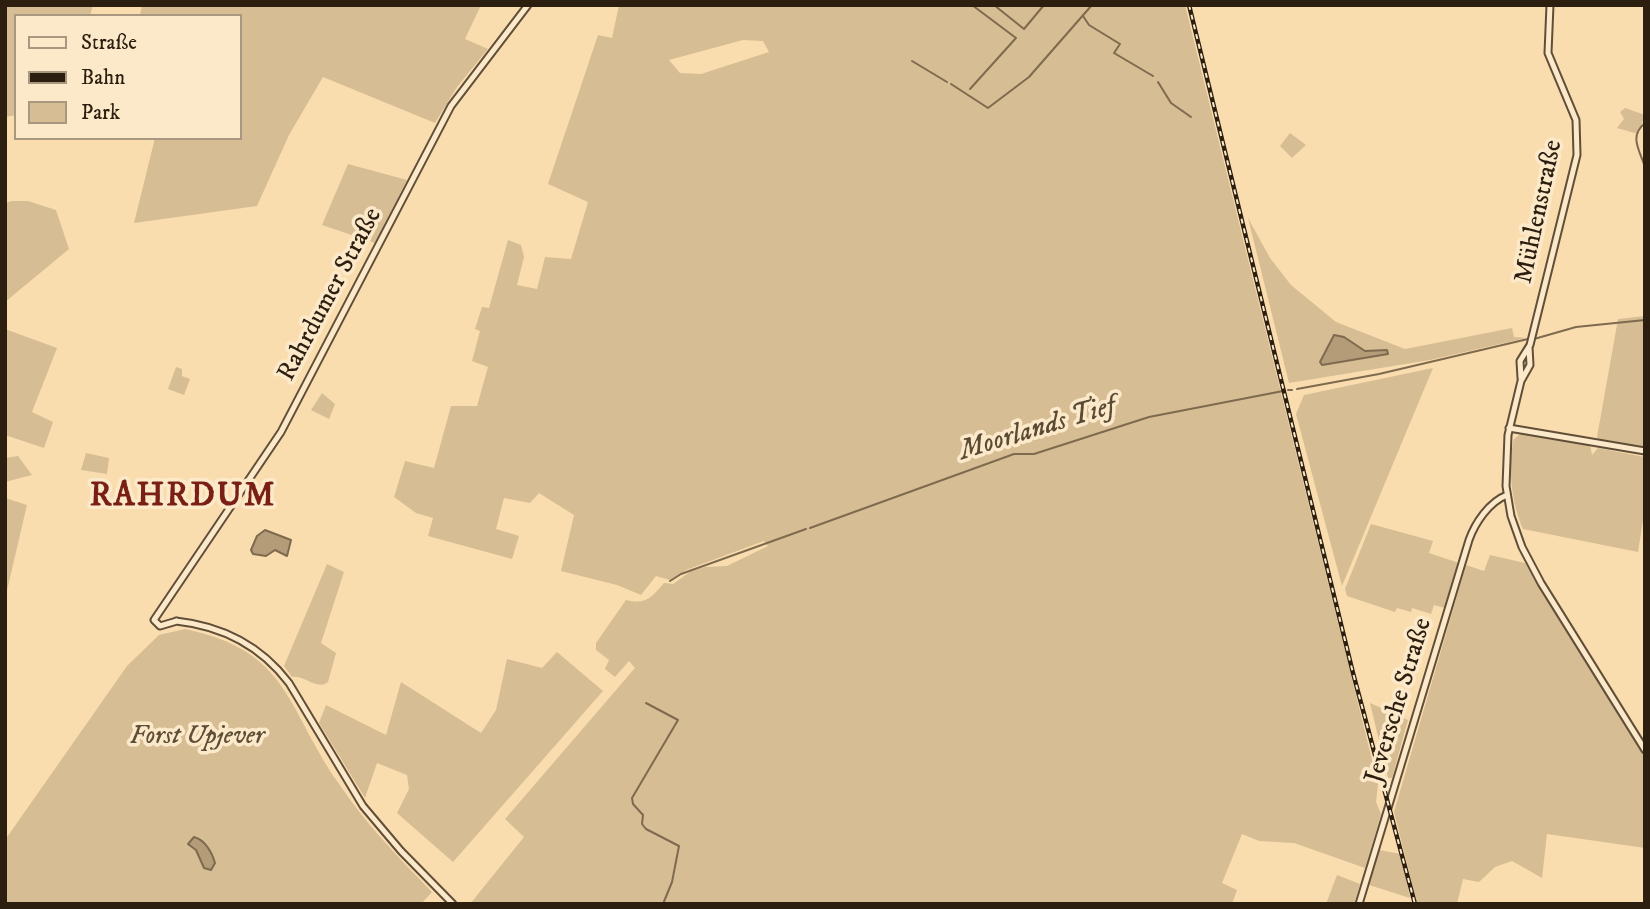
<!DOCTYPE html>
<meta charset="utf-8">
<style>
body{margin:0}
#map{position:relative;width:1650px;height:909px;overflow:hidden;background:#faddae;font-family:"IM FELL DW Pica",serif}
canvas{display:block}
.frame{position:absolute;inset:0;border:7px solid #2c1f10;pointer-events:none}
.legend{position:absolute;left:14px;top:14px;width:228px;height:126px;box-sizing:border-box;background:#fce9ca;border:2px solid #a99880;margin:0;padding:9px 12px;list-style:none;font-size:21px;color:#2c1f10}
.legend li{display:flex;align-items:center;gap:14px;height:35px}
.legend b{width:35px;border:2px solid #a99880}
</style>
<div id="map">
<canvas width="1650" height="909"></canvas>
<div class="frame"></div>
<ul class="legend">
<li><b style="height:9px;background:#fce9ca"></b>Straße</li>
<li><b style="height:9px;background:#2c1f10"></b>Bahn</li>
<li><b style="height:19px;background:#d7bd93"></b>Park</li>
</ul>
</div>
<script>
const ctx = document.querySelector('canvas').getContext('2d');
ctx.lineJoin = 'round';
function fillPath(path, color) {
  ctx.fillStyle = color;
  ctx.fill(path, 'evenodd');
}
function trace(path, color, width, dash) {
  ctx.strokeStyle = color;
  ctx.lineWidth = width;
  ctx.lineCap = dash ? 'butt' : 'round';
  ctx.setLineDash(dash || []);
  ctx.stroke(path);
}
function drawText(font, color, halo, rows, align = 'center') {
  ctx.font = font + ' "IM FELL DW Pica",serif';
  ctx.lineWidth = 7;
  ctx.setLineDash([]);
  ctx.textBaseline = 'middle';
  ctx.strokeStyle = halo;
  ctx.fillStyle = color;
  for (const [text, x, y, turn = 0] of rows) {
    ctx.save();
    ctx.translate(x, y);
    ctx.rotate((+turn || 0) * Math.PI / 180);
    ctx.textAlign = isNaN(turn) ? turn : align;
    if (halo) ctx.strokeText(text, 0, 0);
    ctx.fillText(text, 0, 0);
    ctx.restore();
  }
}
fillPath(new Path2D(`
 M5,5H93L90,16H16V115L5,117Z
 M142,5H481L465,39L488,49L457,87L435,123L323,77L289,135L257,206L134,223L155,138H240V16H140Z
 M619,5H1185L1378,784L1376,802L1381,814L1365,868L1294,843L1259,841L1242,834L1222,883L1237,890L1232,904H470L524,837L505,819L635,668L629,661L615,677L605,669L609,660L596,650V643L626,600C646,605 651,598 664,583L673,584L690,572L705,567L727,566L768,546L764,541L686,570L670,580L656,576L641,595L617,585L561,571L574,515L539,493L530,503L504,498L496,529L519,536L512,559L428,536L433,518L416,513L394,497L405,461L434,468L451,406H477L488,367L472,361L480,331L475,329L482,307L489,308L508,240L521,245L524,257L517,285L537,289L545,257L571,259L588,202L548,184L598,35L612,38ZM743,40L763,41L769,52L701,74L680,73L669,60Z
 M1625,108L1645,115L1638,134L1617,128L1624,119L1620,112Z
 M1290,133L1306,145L1292,158L1280,146Z
 M348,164L407,180L375,243L322,225Z
 M12,201H28L56,210L69,249L5,302V203Z
 M1248,218L1270,258L1291,285L1336,322L1405,349L1512,328L1514,337L1526,338L1430,360L1289,383Z
 M1645,316V450L1598,440L1597,437L1618,319Z
 M5,329L57,348L32,412L53,422L44,448L5,435Z
 M176,367L182,369V376L190,379L184,395L168,389Z
 M1433,368L1342,586L1296,414L1304,395Z
 M322,393L335,404L329,419L311,410Z
 M1524,431L1590,444L1592,455L1598,448L1645,457V508L1638,552L1523,529C1512,504 1507,467 1514,439Z
 M86,453L109,458L107,474L81,470Z
 M18,456L32,475L5,482V458Z
 M5,498L27,505L5,599Z
 M1371,524L1433,541L1429,553L1459,563L1445,608L1434,605L1431,614L1412,608L1411,612L1397,608L1395,612L1347,596L1345,589Z
 M1490,555L1525,563L1645,758V848L1547,834L1542,878L1512,861L1495,867L1479,882L1463,879L1457,904H1417L1394,812L1466,565L1484,571Z
 M327,564L344,572L321,643L336,653L328,682C317,691 305,675 292,677L284,666Z
 M185,629C289,651 285,705 337,781C364,822 398,857 432,892L421,904H5V840L127,666L159,635Z
 M557,652L603,691L453,862L397,813L409,789L407,775L377,763L365,798L319,723L326,705L386,735L401,682L481,733L496,710L507,659L542,668Z
 M1370,703L1408,720L1392,778H1388Z
 M1379,850L1401,854L1410,898L1369,885Z
 M1337,875L1360,884L1354,904H1326Z`), '#d7bd93');
const water = new Path2D(`
 M1334,335L1344,337L1365,351L1387,350L1388,354L1322,365L1320,362Z
 M265,530L291,540L287,556L275,550L266,556L253,554L251,550L257,536Z
 M194,837C205,840 212,852 215,863L211,870L204,868L196,850L188,844Z`);
fillPath(water, '#b49c78');
trace(water, '#7e6a4e', 2);
trace(new Path2D(`
 M994,5L1024,29L1044,5
 M1083,16L1089,25L1120,44L1114,53L1153,76
 M912,61L947,82
 M1158,82L1171,103L1191,117
 M951,84L988,108L1029,77L1092,5
 M970,89L1016,38L972,5
 M1645,123C1629,136 1639,149 1645,167
 M1534,339L1576,327L1645,320
 M1297,389L1379,374L1528,339
 M1288,390H1292
 M810,528L1014,454H1034L1149,417L1283,391
 M670,581L681,574L806,529
 M646,703L678,720L632,798L633,804L643,815L642,824L646,829L679,846L672,882L663,904`), '#7e6a4e', 2);
const minor = new Path2D(`
 M1529,347L1530,365L1521,381L1508,435L1506,486L1511,516L1522,547L1541,583L1645,750
 M1521,378L1520,361L1530,345L1577,155L1576,120L1548,53L1550,5
 M1509,428L1645,451
 M176,621C222,626 261,646 289,683L363,806L401,851L453,904
 M177,621L160,626L154,620L281,432L451,106L528,5
 M1359,904L1469,540C1475,523 1489,502 1507,495`);
trace(minor, '#604e38', 9);
trace(minor, '#fce9ca', 5);
const rail = new Path2D(`
 M1189,5L1353,673L1415,904`);
trace(rail, '#2c1f10', 4.5);
trace(rail, '#fce9ca', 2, [5]);
drawText('26px', '#2c1f10', '#fce9ca', [
 ["Mühlenstraße",1540,212,-78],
 ["Rahrdumer Straße",331,295,-62],
 ["Jeversche Straße",1400,701,-73]
]);
drawText('italic 26px', '#5f4e37', '#fce9ca', [
 ["Forst Upjever",197,738]
]);
drawText('italic 28px', '#5c4b34', '#fce9ca', [
 ["Moorlands Tief",1038,430,-17]
]);
ctx.letterSpacing = '2px';
drawText('bold 33px', '#7a1f14', '#fce9ca', [
 ["RAHRDUM",183,498]
]);
ctx.letterSpacing = '0px';
</script>
